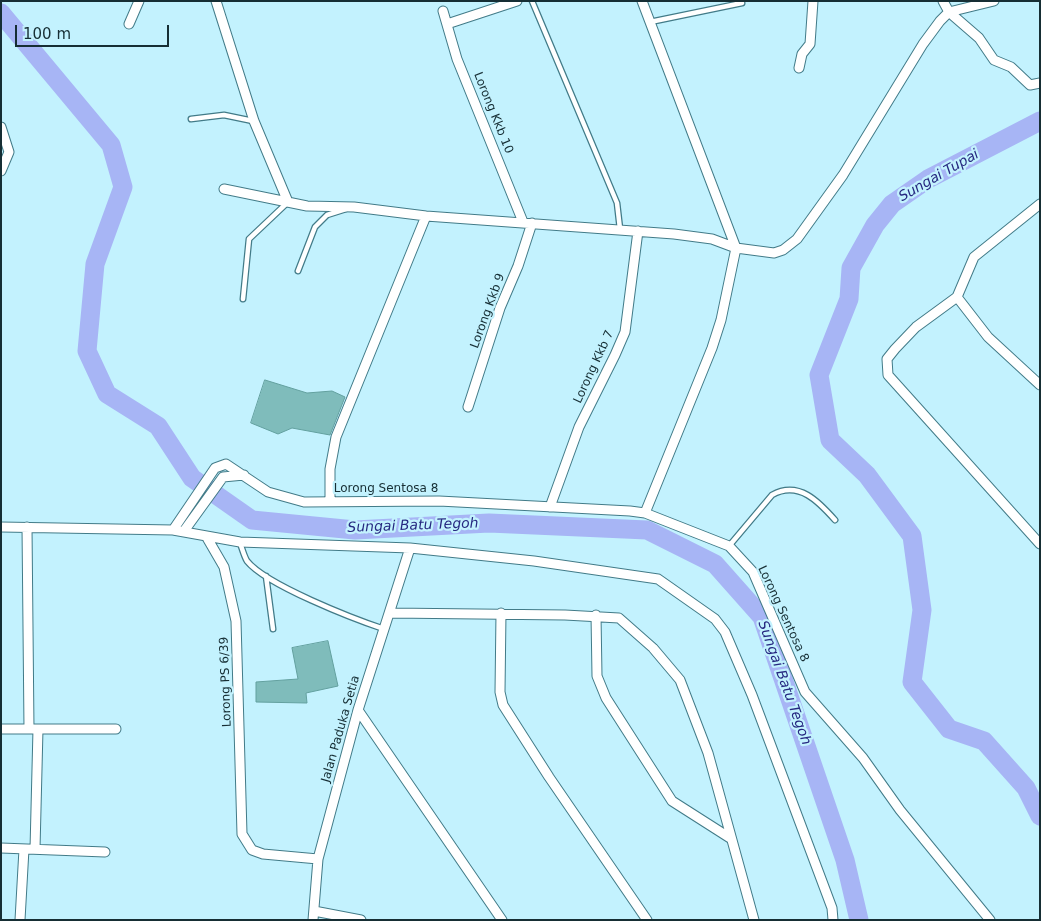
<!DOCTYPE html>
<style>
body{margin:0}
#map{position:relative;width:1041px;height:921px;overflow:hidden;background:#c3f2fe;font-family:"DejaVu Sans",sans-serif}
canvas{display:block}
.frame{position:absolute;inset:0;border:2px solid #162e34;pointer-events:none}
.scale{position:absolute;left:15px;top:25px;width:154px;height:22px;box-sizing:border-box;border:2px solid #162e34;border-top:0;padding-left:6px;font-size:15px;line-height:18px;white-space:nowrap;color:#162e34;-webkit-text-stroke:4px #c3f2fe;paint-order:stroke}
</style>
<div id="map">
<canvas width="1041" height="921"></canvas>
<div class="frame"></div>
<div class="scale">100 m</div>
</div>
<script>
const ctx = document.querySelector('canvas').getContext('2d');
ctx.lineJoin = 'round';
function trace(path, color, width, dash) {
  ctx.strokeStyle = color;
  ctx.lineWidth = width;
  ctx.lineCap = dash ? 'butt' : 'round';
  ctx.setLineDash(dash || []);
  ctx.stroke(path);
}
function fillPath(path, color) {
  ctx.fillStyle = color;
  ctx.fill(path, 'evenodd');
}
function drawText(font, color, halo, rows, align = 'center') {
  ctx.font = font + ' "DejaVu Sans",sans-serif';
  ctx.lineWidth = 4.5;
  ctx.setLineDash([]);
  ctx.textBaseline = 'middle';
  ctx.strokeStyle = halo;
  ctx.fillStyle = color;
  for (const [text, x, y, turn = 0] of rows) {
    ctx.save();
    ctx.translate(x, y);
    ctx.rotate((+turn || 0) * Math.PI / 180);
    ctx.textAlign = isNaN(turn) ? turn : align;
    if (halo) ctx.strokeText(text, 0, 0);
    ctx.fillText(text, 0, 0);
    ctx.restore();
  }
}
trace(new Path2D(`
 M1,13L111,145L123,187L95,264L87,351L107,394L158,426L192,478L252,520L355,530L489,523L647,530L715,564L762,617L845,860L859,920
 M1040,121L928,179L892,204L875,225L851,268L849,299L819,375L830,440L867,475L912,536L922,610L912,682L949,729L984,741L1026,788L1040,816`), '#a7b5f5', 19);
const building = new Path2D(`
 M265,380L307,393L332,391L345,397L330,435L292,428L278,434L251,423Z
 M328,641L338,686L306,693L307,703L256,702V682L298,679L292,648Z`);
fillPath(building, '#7fbcbb');
trace(building, '#63a09f', 1);
const lane = new Path2D(`
 M532,1L617,203L620,229
 M650,22L742,3
 M191,119L224,115L253,121
 M298,271L315,227L327,215L346,209
 M243,299L249,239L287,203
 M240,543C242,548 244,556 247,561C266,585 354,619 384,629
 M729,546L772,495C799,480 819,502 835,520
 M266,576L273,629`);
const street = new Path2D(`
 M216,1L254,121L288,202
 M642,1L736,248L721,320L712,348L645,513
 M943,1L949,12L979,38L994,60L1011,67L1030,85L1040,83
 M443,11L457,59L523,222
 M129,24L139,1
 M447,24L517,1
 M799,68L802,54L810,44L813,1
 M1,127L9,152L1,171
 M224,189L307,206L354,207L426,216L674,234L712,239L736,248L774,253L783,250L797,239L843,175L923,44L940,21L949,12L994,1
 M1040,204L974,257L957,297L916,327L895,349L887,359L888,375L1040,544
 M957,297L988,337L1040,385
 M468,407L500,308L518,266L532,223
 M330,502V469L336,437L426,216
 M550,507L579,427L615,355L625,332L638,231
 M1,527L173,530L240,542L410,548L534,561L658,579L715,619L725,632L752,695L832,908L833,920
 M27,527L29,729
 M173,530L215,468L226,464L268,492L304,502L439,501L630,511L645,513L729,546L753,572L805,692L863,758L900,810L990,920
 M184,531L223,477L244,475
 M206,536L224,567L236,621L242,834L252,850L263,854L318,859
 M391,613L565,615L619,618L653,648L680,680L708,753L754,920
 M501,613L500,692L503,705L549,777L647,920
 M596,615L597,676L606,698L672,801L730,838
 M358,710L502,920
 M1,729H116
 M1,848L105,852
 M35,849L38,729
 M314,911L361,920
 M20,920L24,849
 M313,920L318,859L358,710L410,548`);
trace(lane, '#427b88', 7);
trace(street, '#427b88', 11);
trace(lane, '#fff', 4.5);
trace(street, '#fff', 9);
drawText('12px', '#162e34', '#c3f2fe', [
 ["Lorong Kkb 10",493,113,68],
 ["Lorong Kkb 9",488,311,-70],
 ["Lorong Kkb 7",594,367,-65],
 ["Lorong Sentosa 8",386,489],
 ["Lorong Sentosa 8",783,614,65],
 ["Lorong PS 6/39",226,682,-92],
 ["Jalan Paduka Setia",341,729,-74]
]);
drawText('italic 14px', '#262881', '#c3f2fe', [
 ["Sungai Tupai",939,176,-30],
 ["Sungai Batu Tegoh",413,526,-2],
 ["Sungai Batu Tegoh",784,683,70]
]);
</script>
